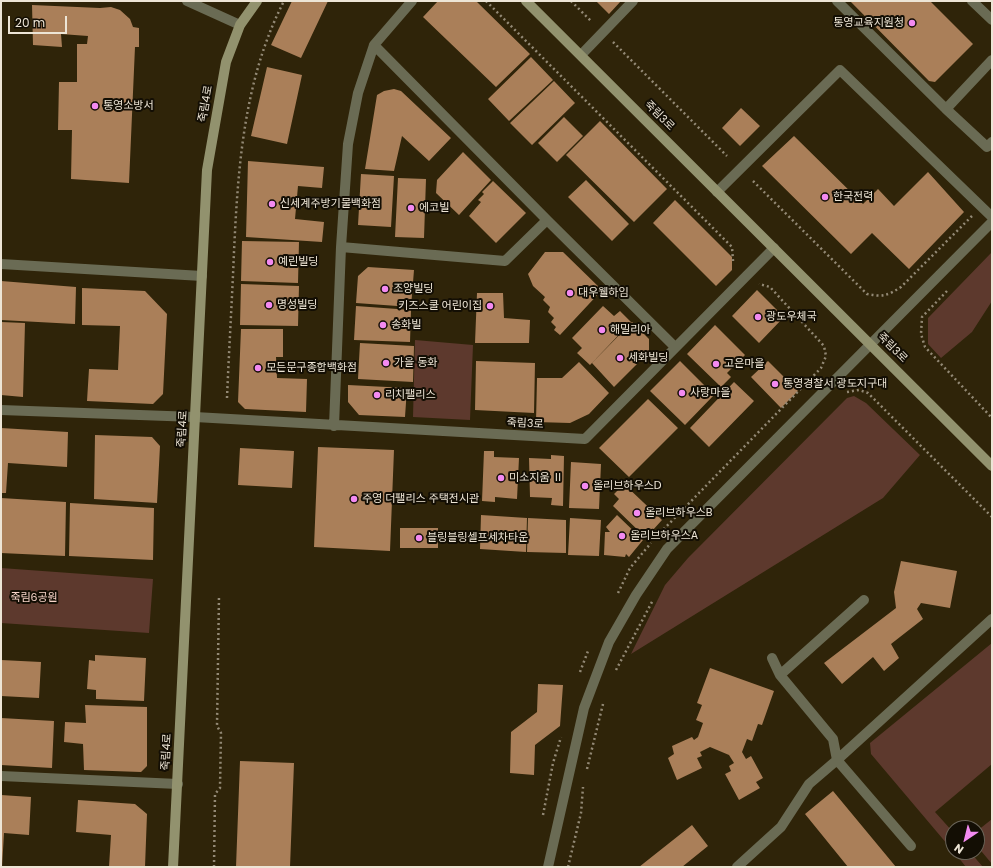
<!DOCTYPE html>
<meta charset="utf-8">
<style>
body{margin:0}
#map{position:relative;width:993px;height:868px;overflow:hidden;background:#2f2409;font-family:Poppins,sans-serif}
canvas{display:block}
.frame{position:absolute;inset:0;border:2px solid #ede5d6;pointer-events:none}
.north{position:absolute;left:945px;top:820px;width:40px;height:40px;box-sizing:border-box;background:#130e04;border:1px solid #6a6458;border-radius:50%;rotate:215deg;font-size:11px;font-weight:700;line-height:16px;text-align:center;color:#ede5d6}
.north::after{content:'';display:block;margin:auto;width:14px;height:18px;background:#f38af1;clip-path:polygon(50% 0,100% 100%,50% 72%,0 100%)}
.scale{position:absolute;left:8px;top:16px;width:59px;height:18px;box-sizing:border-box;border:2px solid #ede5d6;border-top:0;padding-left:5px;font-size:12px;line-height:14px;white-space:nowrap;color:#ede5d6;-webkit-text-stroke:3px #130e04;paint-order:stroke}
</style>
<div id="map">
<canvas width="993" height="868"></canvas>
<div class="frame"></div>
<div class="north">N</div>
<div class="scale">20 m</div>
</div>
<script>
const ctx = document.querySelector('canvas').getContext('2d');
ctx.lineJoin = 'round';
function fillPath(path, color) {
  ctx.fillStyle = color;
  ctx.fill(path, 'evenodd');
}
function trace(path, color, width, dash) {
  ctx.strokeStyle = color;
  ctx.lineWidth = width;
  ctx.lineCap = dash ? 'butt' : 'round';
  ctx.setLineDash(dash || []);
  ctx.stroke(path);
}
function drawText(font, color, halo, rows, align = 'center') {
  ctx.font = font + ' Poppins,"Noto Sans KR",sans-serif';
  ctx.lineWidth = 4;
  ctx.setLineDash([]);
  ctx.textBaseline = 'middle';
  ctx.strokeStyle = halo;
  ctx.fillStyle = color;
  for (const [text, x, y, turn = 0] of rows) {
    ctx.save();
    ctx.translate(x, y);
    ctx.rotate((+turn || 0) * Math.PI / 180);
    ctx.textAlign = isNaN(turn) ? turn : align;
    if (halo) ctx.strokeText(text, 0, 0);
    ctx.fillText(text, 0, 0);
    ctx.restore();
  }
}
fillPath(new Path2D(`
 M992,252V301L972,332L941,358L928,344V318Z
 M415,340L473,345L470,420L413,417Z
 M854,396L866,403L920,455L883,498L631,654L665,585L688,558L847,398Z
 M1,568L153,579L149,633L1,623Z
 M992,643V764L935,812L953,832V851L871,754L870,743Z
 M992,819V864L977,846V831Z
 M954,852H970L983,867H966Z`), '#5d392d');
fillPath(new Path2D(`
 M292,1H328L301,58L271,45Z
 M438,1H476L530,54L496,87L423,17Z
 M596,1H621L609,14Z
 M850,1H930L973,44L935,82L929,81Z
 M32,5L100,8L111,7L120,10L130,19L133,27L139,28V47H135L129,183L71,179L72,130H58L59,82H77V44H87L88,36L61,34L62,47L33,45Z
 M531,57L553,80L509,121L488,99Z
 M267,67L302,75L287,144L251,136Z
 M554,81L575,103L532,145L510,123Z
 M394,89L401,91L451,138L429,161L402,136L394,171L365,169L377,95L384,91Z
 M741,108L760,126L740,146L722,128Z
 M564,117L583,136L557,162L538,143Z
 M600,121L667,189L634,222L566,155Z
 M794,136L863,204L878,189L894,206L928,172L964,212L909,269L872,233L851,254L762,166Z
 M463,152L491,180L459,215L436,193L437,180Z
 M248,161L324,167L322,188L298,186L295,219L324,222L322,242L246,237Z
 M361,174L394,176L391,227L358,225Z
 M398,178L426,179L424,238L395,237Z
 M586,180L629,224L612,241L568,197Z
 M493,181L526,213L496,243L469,216L481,202L478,200L484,194L482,192Z
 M675,200L732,257V270L716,286L653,223Z
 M242,241L299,242L298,283L241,281Z
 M545,252H563L602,290L560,335L554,330L556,327L551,322L554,318L548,312L550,307L543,300L545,297L533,286L528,274Z
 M368,267L414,270L411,307L356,303L358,276Z
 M1,281L76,287L75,324L1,320Z
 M241,284L299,286L298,326L240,325Z
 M82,288L145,291L167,314L163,394L153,404L87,401L89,369L118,370L120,326L82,325Z
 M757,290L784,317L759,343L732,316Z
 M477,293H503L504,318L530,320L529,343H475Z
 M356,306L411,310L410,342L354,340Z
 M603,306L614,316L620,311L631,322L590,365L577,353L582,348L572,338Z
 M1,322L25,323L23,397L1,395Z
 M632,322L649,339V352L614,387L592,363Z
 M715,325L745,355L727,373L731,377L721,387L687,354Z
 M241,329H283V357H276L277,378L307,379L306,412L245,409L238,402Z
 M360,343L414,346L413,382L358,379Z
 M476,361L535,363L534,413L475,410Z
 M680,361L714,395L685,425L650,391Z
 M768,361L798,391L781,408L751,377Z
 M579,362L609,393L589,414L570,423L536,422L537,378H562Z
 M734,382L754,401L709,447L690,428Z
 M348,385L407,388L405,417L359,415L348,402Z
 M648,399L678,428L629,477L599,448Z
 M1,428L68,432L67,467L8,463L6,493H1Z
 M95,435L152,437L160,446L157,503L94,499Z
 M318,447L394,450L390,551L314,547Z
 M240,448L294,451L292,488L238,485Z
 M484,451H494V457L519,458L517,499L495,497V502L482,501Z
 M551,455L564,456L563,506L551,505L552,498L530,497L529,458L551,459Z
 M571,462L601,464L599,509L569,508Z
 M624,484L662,520L652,531L650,529L644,536L613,506L619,499L614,494Z
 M1,498L66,502L65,556L1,553Z
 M70,503L154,508L153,560L69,556Z
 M481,515L527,518L526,552L480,549Z
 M617,515L643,540L629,557L626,554L625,557L604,555L605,532H610L606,527Z
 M528,518L566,520V553L527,552Z
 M570,518L601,520L599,556L568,555Z
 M400,528H438V548H400Z
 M901,561L957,571L950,608L921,603L917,609L923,619L891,644L899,658L884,671L873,657L842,684L824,663L896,608L894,592Z
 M95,655L146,658L144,701L96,699V690L87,689L89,660L95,661Z
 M1,660L41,662L39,698L1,696Z
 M710,668L774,691L762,725L758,724L752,741L747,739L742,752L746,759L751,756L763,778L756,782L760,788L739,800L725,774L731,771L729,766L734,763L729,755L710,747L700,752L702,756L697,758L702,768L677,780L668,758L674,754L672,746L692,737L694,740L698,737L703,723L696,720L702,705L697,703Z
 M538,684L563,685L560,726L535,745L534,775L510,773L511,732L537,712Z
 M85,705L147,707V766L141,772L84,770L83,744L64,742L65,722L86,723Z
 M1,718L54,721L52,768L1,765Z
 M240,761L294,763L290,867H236Z
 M833,791L896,867H848L805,814Z
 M1,795L31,797L29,835L4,833L2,867Z
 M78,800L135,804L147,814L145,867H109L111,835L76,832Z
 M692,825L708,846L682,867H639Z`), '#aa7f59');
trace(new Path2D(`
 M486,1L732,247L733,261
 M571,1L592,22
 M613,42L727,156
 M753,181L867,294C883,297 887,296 901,287L972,216
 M947,291L922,317L921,334L925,347L992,418
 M847,392L859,390L868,393L992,517
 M227,398C229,350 232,301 234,252C238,166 244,79 284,1
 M660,533L821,368L826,356L824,346L770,287L759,284
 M618,593L630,568L651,543
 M616,670L653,600
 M580,672L588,651
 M587,769L603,704
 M543,815L553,763L561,737
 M214,867L215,794L220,788L221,733L217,726L219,595
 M568,867L581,813L583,787`), '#938975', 2.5, [2, 3]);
trace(new Path2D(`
 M187,1L240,25
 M837,1L946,109
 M972,1L992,20
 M992,60L946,109L987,147L992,142
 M717,192L840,70L992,217`), '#6a6b54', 10);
trace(new Path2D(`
 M581,55L633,1
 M547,220L675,347
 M341,247L348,144L358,93L374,45
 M1,264L202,276
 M1,410L195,417L585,439L774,248
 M334,426L341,247L505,261L547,220L374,45L412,1
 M780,675L864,600
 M1,776L178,784
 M911,846L837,760L992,619
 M548,867L584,708L609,642L636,595L667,549L992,222
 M737,867L781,827L809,784L837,760L833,739L780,675L772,658`), '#6a6b54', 10);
trace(new Path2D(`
 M526,1L992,466
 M173,867L207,170L226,62L240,25L257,1`), '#92926e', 10);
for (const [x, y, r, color] of [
 [912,23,4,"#f38af1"],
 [95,106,4,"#f38af1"],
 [825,197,4,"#f38af1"],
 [272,204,4,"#f38af1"],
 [411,208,4,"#f38af1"],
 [270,262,4,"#f38af1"],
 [385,289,4,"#f38af1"],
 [570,293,4,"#f38af1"],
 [269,305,4,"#f38af1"],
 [490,306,4,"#f38af1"],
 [758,317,4,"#f38af1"],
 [383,325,4,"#f38af1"],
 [602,330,4,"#f38af1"],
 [620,358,4,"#f38af1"],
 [386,363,4,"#f38af1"],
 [716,364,4,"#f38af1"],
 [258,368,4,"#f38af1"],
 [775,384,4,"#f38af1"],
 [682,393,4,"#f38af1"],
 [377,395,4,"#f38af1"],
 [501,478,4,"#f38af1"],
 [585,486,4,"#f38af1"],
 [354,499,4,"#f38af1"],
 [637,513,4,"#f38af1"],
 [622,536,4,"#f38af1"],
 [419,538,4,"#f38af1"]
]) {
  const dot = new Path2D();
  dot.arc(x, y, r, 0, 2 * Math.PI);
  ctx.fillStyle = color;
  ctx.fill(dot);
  trace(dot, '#130e04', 1.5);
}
drawText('11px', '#ede5d6', '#130e04', [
 ["통영교육지원청",904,23,"right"],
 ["통영소방서",103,106],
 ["한국전력",833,197],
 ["신세계주방기물백화점",280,204],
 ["에코빌",419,208],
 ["예린빌딩",278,262],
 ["조양빌딩",393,289],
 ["대우웰하임",578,293],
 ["명성빌딩",277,305],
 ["키즈스쿨 어린이집",482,306,"right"],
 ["광도우체국",766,317],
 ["송화빌",391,325],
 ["해밀리아",610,330],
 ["세화빌딩",628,358],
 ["가을 동화",394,363],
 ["고은마을",724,364],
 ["모든문구종합백화점",266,368],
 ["통영경찰서 광도지구대",783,384],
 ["사랑마을",690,393],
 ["리치팰리스",385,395],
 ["미소지움 Ⅱ",509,478],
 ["올리브하우스D",593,486],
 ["주영 더팰리스 주택전시관",362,499],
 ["올리브하우스B",645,513],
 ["올리브하우스A",630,536],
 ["블링블링셀프세차타운",427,538]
], 'left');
drawText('11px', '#ede5d6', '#130e04', [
 ["죽림4로",206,104,-80],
 ["죽림3로",659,116,45],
 ["죽림3로",892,348,45],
 ["죽림3로",525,424,3],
 ["죽림4로",183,429,-87],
 ["죽림4로",167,752,-87]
]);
drawText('11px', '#f7d4c9', '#130e04', [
 ["죽림6공원",34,598]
]);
</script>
